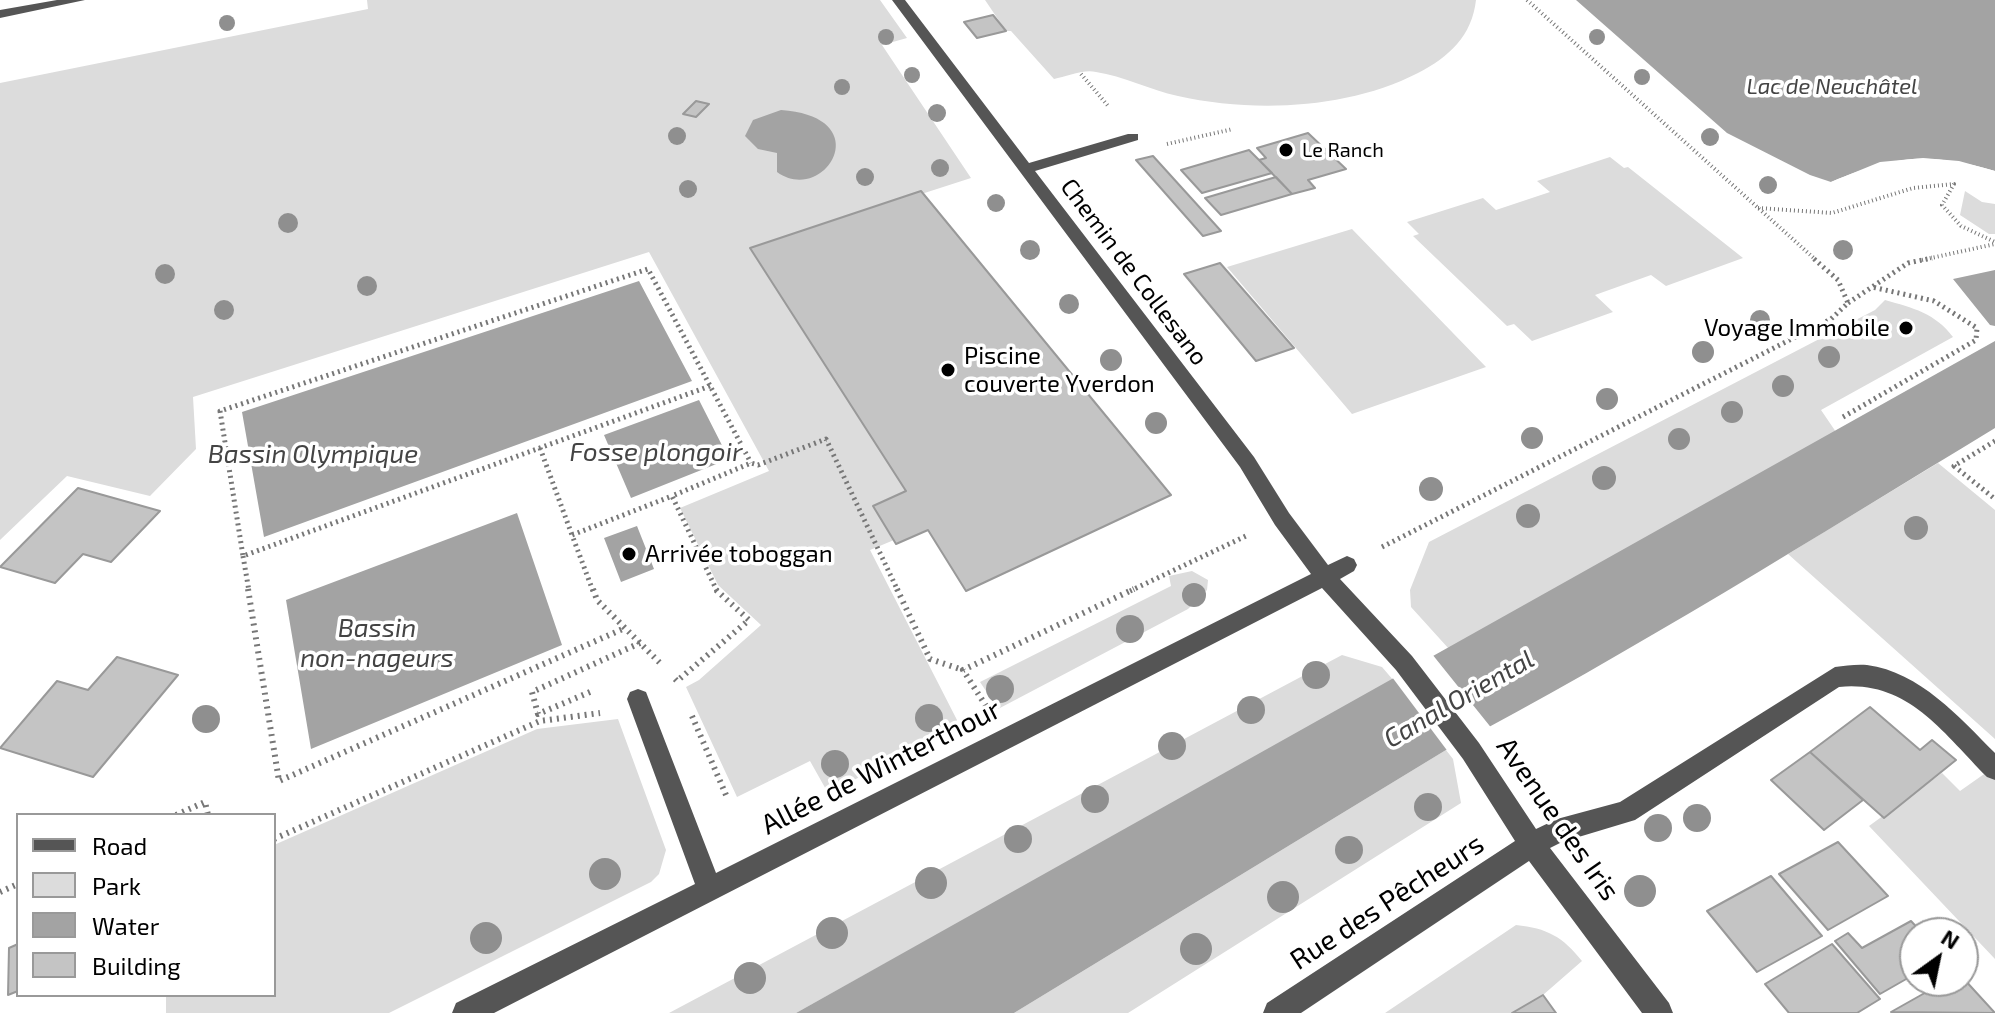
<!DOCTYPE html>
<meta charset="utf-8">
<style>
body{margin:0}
#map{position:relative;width:1995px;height:1013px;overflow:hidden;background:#fff;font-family:"Exo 2",sans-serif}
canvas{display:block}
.legend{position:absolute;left:16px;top:813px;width:260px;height:184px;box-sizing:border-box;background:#fff;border:2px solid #999;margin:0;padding:10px 14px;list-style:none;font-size:24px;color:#000}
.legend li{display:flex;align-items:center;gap:16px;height:40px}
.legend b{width:40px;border:2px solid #999}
.north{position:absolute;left:1899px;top:917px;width:80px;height:80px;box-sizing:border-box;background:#fff;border:2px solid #999;border-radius:50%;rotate:33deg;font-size:22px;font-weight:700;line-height:32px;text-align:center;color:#000}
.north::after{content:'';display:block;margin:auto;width:28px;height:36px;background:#000;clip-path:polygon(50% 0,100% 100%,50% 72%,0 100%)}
</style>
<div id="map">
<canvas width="1995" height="1013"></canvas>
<ul class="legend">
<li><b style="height:10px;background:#555"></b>Road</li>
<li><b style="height:22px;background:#dcdcdc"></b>Park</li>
<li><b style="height:22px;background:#a3a3a3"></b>Water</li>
<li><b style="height:22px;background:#c4c4c4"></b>Building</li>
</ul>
<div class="north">N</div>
</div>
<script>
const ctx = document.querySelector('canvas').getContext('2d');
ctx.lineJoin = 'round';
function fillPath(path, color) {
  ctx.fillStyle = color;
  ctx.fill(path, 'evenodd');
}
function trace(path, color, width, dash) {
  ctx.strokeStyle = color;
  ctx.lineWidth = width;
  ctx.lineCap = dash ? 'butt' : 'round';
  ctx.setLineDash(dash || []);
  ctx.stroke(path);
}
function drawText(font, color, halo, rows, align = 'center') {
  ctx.font = font + ' "Exo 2",sans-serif';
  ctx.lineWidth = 7;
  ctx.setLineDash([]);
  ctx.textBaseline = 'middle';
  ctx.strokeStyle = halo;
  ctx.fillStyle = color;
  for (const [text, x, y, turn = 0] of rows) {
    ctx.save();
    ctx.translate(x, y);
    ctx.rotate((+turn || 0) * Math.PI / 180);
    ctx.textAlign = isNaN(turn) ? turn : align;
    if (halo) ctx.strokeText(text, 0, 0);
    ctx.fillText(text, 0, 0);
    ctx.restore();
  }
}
fillPath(new Path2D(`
 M367,0H880L907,38L882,45L971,178L751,249L906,491L873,506L894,540L870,550L957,720L951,731L828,793L810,761L737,797L686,687L699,680L761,625L718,585L680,508L769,471L649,252L193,397L196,449L150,496L67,476L0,540V83L368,9Z
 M985,0H1476C1472,36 1449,57 1418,73C1348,109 1254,113 1178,96C1150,90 1123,76 1096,72C1083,69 1066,77 1054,79L1011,31H1006Z
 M1610,157L1624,168L1628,167L1743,258L1666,286L1651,275L1595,295L1613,312L1532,341L1514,324L1507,326L1413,236L1419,234L1407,222L1483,198L1496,210L1550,192L1537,181Z
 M1965,191L1982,202L1995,204V234H1989L1960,215Z
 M1352,229L1486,367L1352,414L1227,267Z
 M1885,300C1913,308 1935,313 1953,337L1821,410L1836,432L1449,649L1411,607L1410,590L1429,542L1875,310Z
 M1938,463L1995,510V739L1788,554Z
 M1192,571L1208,580L1207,590L1188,609L998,709L980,682L1171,586L1169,576Z
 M1342,655L1382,667L1394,681L796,1013H669Z
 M618,719L666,850L659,874L651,882L389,1013H166V995H274V845L537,729Z
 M1446,750L1453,759L1461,803L1128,1013H1014Z
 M1987,772L1995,780V959L1869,826L1942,773L1960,791Z
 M1516,925C1547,928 1563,937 1582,961L1543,995L1512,1013H1385Z`), '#dcdcdc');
fillPath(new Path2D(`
 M1576,0H1995V171C1927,152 1896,155 1831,182L1810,175L1727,133Z
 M781,110C880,117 824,206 777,172V153L758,149L745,136L753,120Z
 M1995,270V326L1990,325L1953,279Z
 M639,281L692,381L264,537L242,412Z
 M1995,341V428C1814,538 1634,651 1446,750L1014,1013H796Z
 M699,400L729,459L631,498L604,435Z
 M517,513L562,645L311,749L286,600Z
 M637,526L654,569L621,582L604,538Z`), '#a3a3a3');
fillPath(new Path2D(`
 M1923,158L1959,161L1995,171V175L1958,165L1924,162L1881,166L1834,185L1831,182L1880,162Z
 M1432,654L1493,730L1449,753L1392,677Z`), '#fff');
const building = new Path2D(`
 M993,15L1006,31L977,38L964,22Z
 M696,101L709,104L696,117L683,114Z
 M1308,133L1346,169L1308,180L1315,188L1292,194L1259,160L1266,158L1257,148Z
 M1249,150L1272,173L1202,193L1181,170Z
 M1153,156L1221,231L1203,236L1136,160Z
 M1276,177L1292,194L1221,215L1205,198Z
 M921,191L1171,495L966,591L928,530L896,544L873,506L906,491L750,248Z
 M1220,263L1294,348L1256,361L1184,274Z
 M78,488L160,511L111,562L83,554L55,583L0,567Z
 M117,657L178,675L93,777L0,748L57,681L88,690Z
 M1870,707L1920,750L1932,740L1956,760L1884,818L1810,752Z
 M1810,752L1863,800L1824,830L1771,780Z
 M1838,842L1888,896L1828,930L1779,874Z
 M1771,876L1822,936L1757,972L1707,911Z
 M1911,921L1922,933H1915V974L1880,994L1835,941L1848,933L1862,948Z
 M18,944V991L8,995L9,948Z
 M1832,944L1880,999L1857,1013H1789L1765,984Z
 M1963,978L1995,1013L1891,1012L1946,981Z
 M1543,995L1556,1013H1512Z`);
fillPath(building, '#c4c4c4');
trace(building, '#999', 2);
trace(new Path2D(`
 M1527,0L1816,260
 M1081,74L1109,107
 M1167,144L1233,129
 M1758,208L1832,213L1913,188L1954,184L1942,205L1961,226L1995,242
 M1922,260L1995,244`), '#777', 4, [1, 3]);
trace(new Path2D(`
 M1848,303L1908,263L1932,258
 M710,386L243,556L220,411L648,269L751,463
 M1843,417L1976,340L1977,328L1934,301L1872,287
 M1995,441L1954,466L1995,499
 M540,448L572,535
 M1382,547L1831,319L1848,303L1838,280L1813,258
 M243,556L249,591
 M593,591L572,535L672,496
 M717,591L672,496L751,463L758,465L826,439L898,591
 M1130,591L1248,535`), '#777', 5, [2, 4]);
trace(new Path2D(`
 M248,589L279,781L625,628
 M593,589L597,600L660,663
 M897,589L930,659L963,670
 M675,679L677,681L749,620L715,589
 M590,692L538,714L532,692L640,643
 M986,706L963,670L1134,589
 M692,716L726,795
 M176,815L205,802L208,815
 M274,839L540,721L600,713
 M0,892L18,884`), '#777', 6, [2, 5]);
fillPath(new Path2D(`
 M57,0H85L0,18V10Z
 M892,0H905L1029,163L1128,134H1138V140L1035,171L1254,457L1289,513L1328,565L1347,556L1354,559L1357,565L1354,571L1340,579L1412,656L1479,743L1536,829L1557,819L1620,802L1835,667C1845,666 1856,664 1867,665C1920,672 1959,717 1995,753V780L1987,777C1942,732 1908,680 1839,687L1635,820L1562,842L1550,848L1669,1003L1673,1013H1642L1529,861L1301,1013H1263L1267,1003L1515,841L1463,759L1396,670L1322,588L494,1013H452L456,1003L695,884L627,699L630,692L638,689L646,692L716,873L1311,574L1275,525L1240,467Z`), '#555');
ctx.fillStyle = '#8f8f8f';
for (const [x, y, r] of [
 [227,23,8],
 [886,37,8],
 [1597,37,8],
 [912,75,8],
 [1642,77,8],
 [842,87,8],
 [937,113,9],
 [677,136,9],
 [1710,137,9],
 [940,168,9],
 [865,177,9],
 [1768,185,9],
 [688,189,9],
 [996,203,9],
 [288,223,10],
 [1030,250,10],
 [1843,250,10],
 [165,274,10],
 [367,286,10],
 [1069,304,10],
 [224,310,10],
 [1760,320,10],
 [1703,352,11],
 [1829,357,11],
 [1111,360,11],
 [1783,386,11],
 [1607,399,11],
 [1732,412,11],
 [1156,423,11],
 [1532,438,11],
 [1679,439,11],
 [1604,478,12],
 [1431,489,12],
 [1528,516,12],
 [1916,528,12],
 [1194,595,12],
 [1130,629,14],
 [1316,675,14],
 [1000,689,14],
 [1251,710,14],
 [929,718,14],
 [206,719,14],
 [1172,746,14],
 [835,764,14],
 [1095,799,14],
 [1428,807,14],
 [1697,818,14],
 [1658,828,14],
 [1018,839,14],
 [1349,850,14],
 [605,874,16],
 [931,883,16],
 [1640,891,16],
 [1283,897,16],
 [832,933,16],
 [486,938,16],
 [1196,949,16],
 [750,978,16]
]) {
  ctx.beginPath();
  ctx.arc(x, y, r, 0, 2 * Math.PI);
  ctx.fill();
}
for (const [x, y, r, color] of [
 [1286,150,8,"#000"],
 [1906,328,8,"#000"],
 [948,370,8,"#000"],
 [629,554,8,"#000"]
]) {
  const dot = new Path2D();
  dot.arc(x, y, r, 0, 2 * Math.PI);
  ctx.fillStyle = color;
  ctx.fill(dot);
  trace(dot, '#fff', 3);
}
drawText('20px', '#000', '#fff', [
 ["Le Ranch",1302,150]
], 'left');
drawText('italic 22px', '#444', '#fff', [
 ["Lac de Neuchâtel",1832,87]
]);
drawText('24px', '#000', '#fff', [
 ["Chemin de Collesano",1134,272,53]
]);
drawText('24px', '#000', '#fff', [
 ["Voyage Immobile",1890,328,"right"],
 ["Piscine",964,356],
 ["couverte Yverdon",964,384],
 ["Arrivée toboggan",645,554]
], 'left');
drawText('italic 26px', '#444', '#fff', [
 ["Fosse plongoir",656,452],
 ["Bassin Olympique",313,454],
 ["Bassin",377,628],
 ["non-nageurs",377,658],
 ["Canal Oriental",1459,699,-30]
]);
drawText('28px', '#000', '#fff', [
 ["Allée de Winterthour",881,767,-27],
 ["Avenue des Iris",1558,819,55],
 ["Rue des Pêcheurs",1387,902,-33]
]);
</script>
